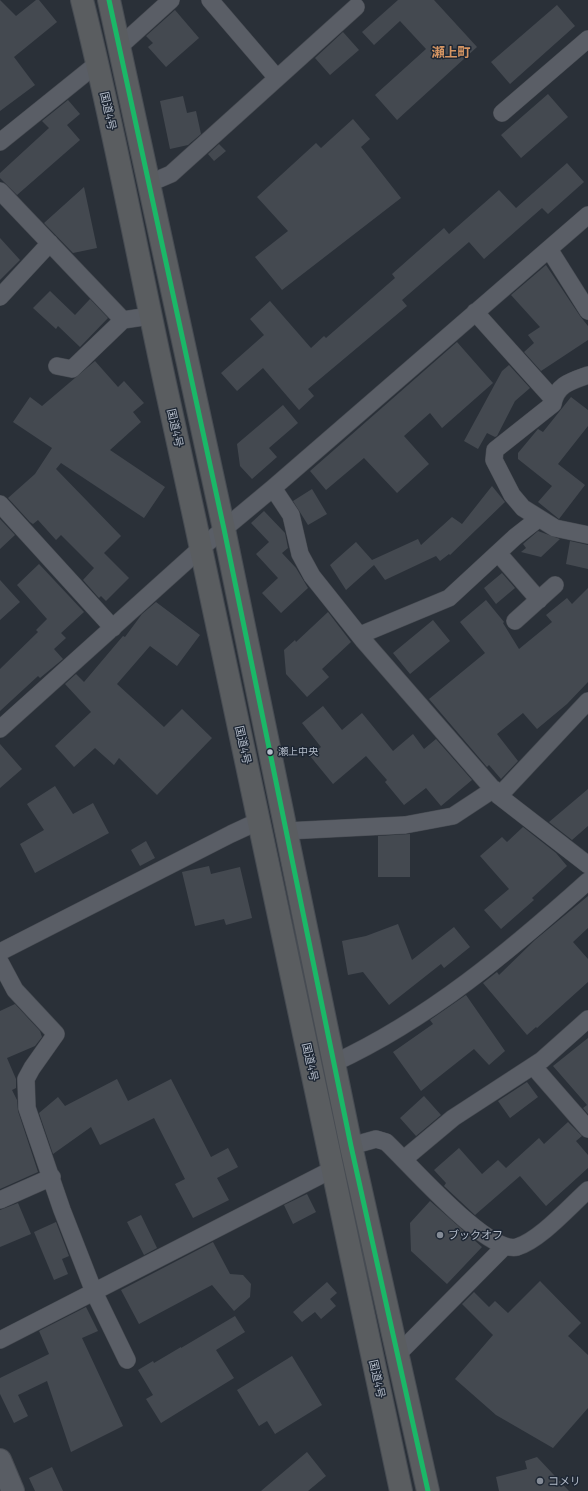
<!DOCTYPE html>
<meta charset="utf-8">
<style>
body{margin:0}
canvas{display:block;background:#2a3038}
</style>
<canvas width="588" height="1491"></canvas>
<script>
const ctx = document.querySelector('canvas').getContext('2d');
ctx.lineJoin = 'round';
function fillPath(path, color) {
  ctx.fillStyle = color;
  ctx.fill(path, 'evenodd');
}
function trace(path, color, width, dash) {
  ctx.strokeStyle = color;
  ctx.lineWidth = width;
  ctx.lineCap = dash ? 'butt' : 'round';
  ctx.setLineDash(dash || []);
  ctx.stroke(path);
}
function drawText(font, color, halo, rows, align = 'center') {
  ctx.font = font + ' Barlow,"Noto Sans JP",sans-serif';
  ctx.lineWidth = 3;
  ctx.setLineDash([]);
  ctx.textBaseline = 'middle';
  ctx.strokeStyle = halo;
  ctx.fillStyle = color;
  for (const [text, x, y, turn = 0] of rows) {
    ctx.save();
    ctx.translate(x, y);
    ctx.rotate((+turn || 0) * Math.PI / 180);
    ctx.textAlign = isNaN(turn) ? turn : align;
    if (halo) ctx.strokeText(text, 0, 0);
    ctx.fillText(text, 0, 0);
    ctx.restore();
  }
}
fillPath(new Path2D(`
 M0,0L16,16L36,0H39L57,22L14,57L35,85L0,111Z
 M398,0H434L477,47L397,120L375,95L426,49L400,21L374,45L362,32Z
 M557,5L575,26L510,84L491,62Z
 M175,10L199,38L166,67L148,47L153,43L146,36Z
 M343,32L359,50L330,75L315,58Z
 M548,94L568,117L521,158L501,135Z
 M183,96L187,113L196,111L201,134L188,145L170,149L160,101Z
 M68,100L80,114L67,125L80,140L17,195L0,178V173L49,128L42,121Z
 M353,119L370,139L361,147L401,198L282,290L255,257L288,231L257,197L316,143L321,148Z
 M219,144L226,151L214,161L208,154Z
 M567,163L584,182L548,214L542,208L484,259L469,242L402,300L407,306L308,389L314,396L299,410L263,368L237,391L221,373L264,335L250,319L270,301L311,348L324,336L326,338L395,278L392,274L444,228L449,234L499,190L516,208Z
 M84,187L97,248L73,253L44,223Z
 M0,238L20,260L0,280Z
 M546,265L580,316L588,326V340L541,371L524,352L534,343L528,335L540,327L511,295Z
 M50,291L75,315L90,299L108,318L80,347L58,326L56,329L33,308Z
 M457,342L493,383L442,428L430,413L404,436L429,464L397,493L364,458L326,490L310,471Z
 M95,361L118,387L124,381L144,403L133,412L141,422L110,450L165,487L144,518L61,463L56,469L121,536L104,553L129,578L106,601L101,596L99,598L83,580L94,568L61,535L56,540L38,520L33,524L30,522L8,498L35,474L52,448L13,422L30,397L42,406Z
 M509,365L530,388L515,401L497,436L495,437L487,433L478,449L464,441L502,371Z
 M571,397L588,410V426L558,464L585,485L559,519L538,502L552,486L518,459V453L538,429L543,432Z
 M283,405L298,423L269,448L277,457L252,479L240,466L237,444Z
 M492,486L505,502L450,555L449,554L440,561L436,556L385,580L374,565L346,590L330,565L356,542L372,560L418,539L421,545L452,517L462,524Z
 M312,489L327,514L308,525L293,501Z
 M264,511L285,533L288,548L282,553L296,568L308,588L281,613L262,593L278,578L256,554L269,542L251,523Z
 M0,519L15,535L0,549Z
 M538,531L560,539L541,557L521,552L526,548L523,544Z
 M570,541L588,545V569L566,564Z
 M39,564L84,612L61,633L66,638L54,649L63,659L40,678L38,676L0,711V669L38,632L36,630L47,619L17,585Z
 M502,573L515,588L496,604L484,588Z
 M0,580L20,602L0,620Z
 M588,588V682L567,704L537,729L523,713L497,734L518,761L501,779L489,765L487,767L429,699L485,653L460,622L486,600L504,622L503,623L519,649L552,622L546,615L567,598L572,604Z
 M156,602L200,635L177,666L150,646L117,684L164,727L182,709L212,738L157,795L119,758L114,765L95,748L74,767L55,746L91,712L65,684L76,674L84,682L123,636L125,637L142,614Z
 M328,612L351,642L322,669L329,677L307,697L286,674L284,650L295,640L296,642Z
 M433,620L450,641L410,674L393,653Z
 M323,706L342,730L362,713L393,751L413,734L424,749L436,739L472,780L441,806L426,788L404,805L385,782L387,780L366,756L333,784L310,756L321,747L302,723Z
 M0,744L22,769L0,788Z
 M55,786L73,814L93,803L109,833L35,873L20,844L44,830L27,804Z
 M588,789V826L572,840L549,822Z
 M523,827L556,853L567,866L532,898L534,900L501,929L484,910L509,889L480,856L502,837L507,842Z
 M410,834V877H378V836Z
 M146,841L155,858L140,866L131,850Z
 M209,866L211,874L240,867L252,918L226,925L224,919L195,926L182,872Z
 M588,896V928L573,942L588,959V982L537,1028L536,1027L527,1035L483,983L497,972L499,975L535,940Z
 M398,924L412,960L454,927L470,947L444,968L441,964L389,1005L363,972L348,975L342,941L366,936Z
 M466,995L505,1051L489,1065L474,1049L421,1091L393,1052L433,1024L430,1020Z
 M15,1004L40,1031L42,1037L35,1046L7,1058L16,1079V1088L12,1090L17,1100L18,1111L38,1172L0,1189V1011Z
 M588,1038V1114L583,1108L587,1105L553,1066Z
 M117,1079L128,1101L171,1079L211,1157L228,1148L238,1167L217,1178L229,1200L193,1218L175,1184L185,1179L154,1118L100,1145L91,1127L53,1154L39,1113L58,1097L65,1106Z
 M527,1082L538,1097L510,1118L498,1101Z
 M424,1096L441,1115L416,1136L400,1118Z
 M568,1122L582,1136L576,1141L588,1155V1168L546,1206L520,1176L475,1215L444,1186L446,1183L434,1170L459,1148L482,1174L498,1160L506,1168L539,1138L544,1144Z
 M307,1194L316,1212L293,1224L284,1205Z
 M430,1201L482,1247L447,1284L411,1251L410,1223Z
 M18,1203L31,1234L0,1247V1210Z
 M141,1215L157,1248L144,1255L127,1222Z
 M56,1222L69,1256L62,1259L68,1274L54,1280L34,1232Z
 M213,1242L230,1274L243,1275L251,1284L250,1297L234,1311L212,1285L139,1324L121,1290Z
 M540,1281L581,1323L568,1336L588,1355V1408L553,1448L496,1415L455,1379L493,1335L462,1304L474,1292L489,1307L495,1301L508,1313Z
 M327,1282L337,1293L330,1299L336,1306L321,1319L315,1312L302,1322L293,1312Z
 M86,1307L98,1331L82,1338L123,1426L71,1452L47,1381L18,1395L28,1416L14,1423L0,1394V1378L49,1354L39,1331Z
 M235,1316L245,1332L216,1350L234,1378L161,1423L146,1399L153,1395L138,1370L153,1361L154,1363L181,1347V1348Z
 M292,1356L322,1405L275,1434L267,1421L259,1426L237,1390Z
 M307,1452L326,1476L308,1491H261Z
 M537,1457L569,1491H499L496,1477L527,1469L525,1461Z
 M52,1467L63,1491H35L29,1478Z`), '#444950');
const street = new Path2D(`
 M210,0L277,78
 M119,47L171,0
 M502,113L588,39
 M0,142L98,63
 M150,183L171,174L356,7
 M0,191L123,320
 M549,249L588,311
 M0,297L50,243
 M475,312L554,400
 M57,366L72,369L123,320L150,316
 M588,375C571,381 556,385 553,404L495,450L494,460L512,495L523,508L555,528L588,535
 M273,488L291,515L300,554L312,576L363,640L499,796L588,865
 M0,504L113,628
 M498,553L539,600
 M515,621L555,585
 M360,635L449,598L515,537L538,519
 M0,729L201,548L273,488L588,215
 M499,796L588,701
 M286,831L405,825L453,816L494,789
 M0,952L231,834L259,821
 M0,962L15,990L56,1034L32,1068L26,1079L27,1108L62,1210L94,1292L127,1360
 M334,1063C429,1019 510,951 588,881
 M533,1066L588,1129
 M351,1146L376,1139L386,1142C408,1162 488,1255 517,1247C540,1240 569,1207 588,1190
 M404,1159L453,1118L542,1060L588,1019
 M0,1200L52,1177
 M0,1340L333,1169
 M397,1355L505,1246`);
const secondary = new Path2D(`
 M0,1460L13,1491`);
const highway = new Path2D(`
 M82,0C115,131 139,265 168,397C248,761 323,1126 401,1491
 M109,0L224,529L351,1146L428,1491`);
trace(street, '#484c53', 18);
trace(secondary, '#484c53', 24);
trace(highway, '#474c53', 24);
trace(street, '#5a5e66', 17);
trace(secondary, '#595d64', 22);
trace(highway, '#5a5d60', 22);
trace(new Path2D(`
 M109,0L224,529L351,1146L428,1491`), '#1ab867', 5);
for (const [x, y, r, color] of [
 [270,752,3.5,"#b4bcc9"],
 [440,1235,4,"#848b96"],
 [540,1481,4,"#848b96"]
]) {
  const dot = new Path2D();
  dot.arc(x, y, r, 0, 2 * Math.PI);
  ctx.fillStyle = color;
  ctx.fill(dot);
  trace(dot, '#1d2633', 1.5);
}
drawText('10px', '#b4bcc9', '#1d2633', [
 ["瀬上中央",278,752]
], 'left');
drawText('11px', '#b4bcc9', '#1d2633', [
 ["国道4号",108,111,78],
 ["国道4号",175,428,78],
 ["国道4号",243,745,78],
 ["国道4号",310,1062,78],
 ["国道4号",377,1379,78]
]);
drawText('11px', '#b4bcc9', '#1d2633', [
 ["ブックオフ",448,1235],
 ["コメリ",548,1481]
], 'left');
drawText('bold 13px', '#d59563', '#1d2633', [
 ["瀬上町",451,53]
]);
</script>
